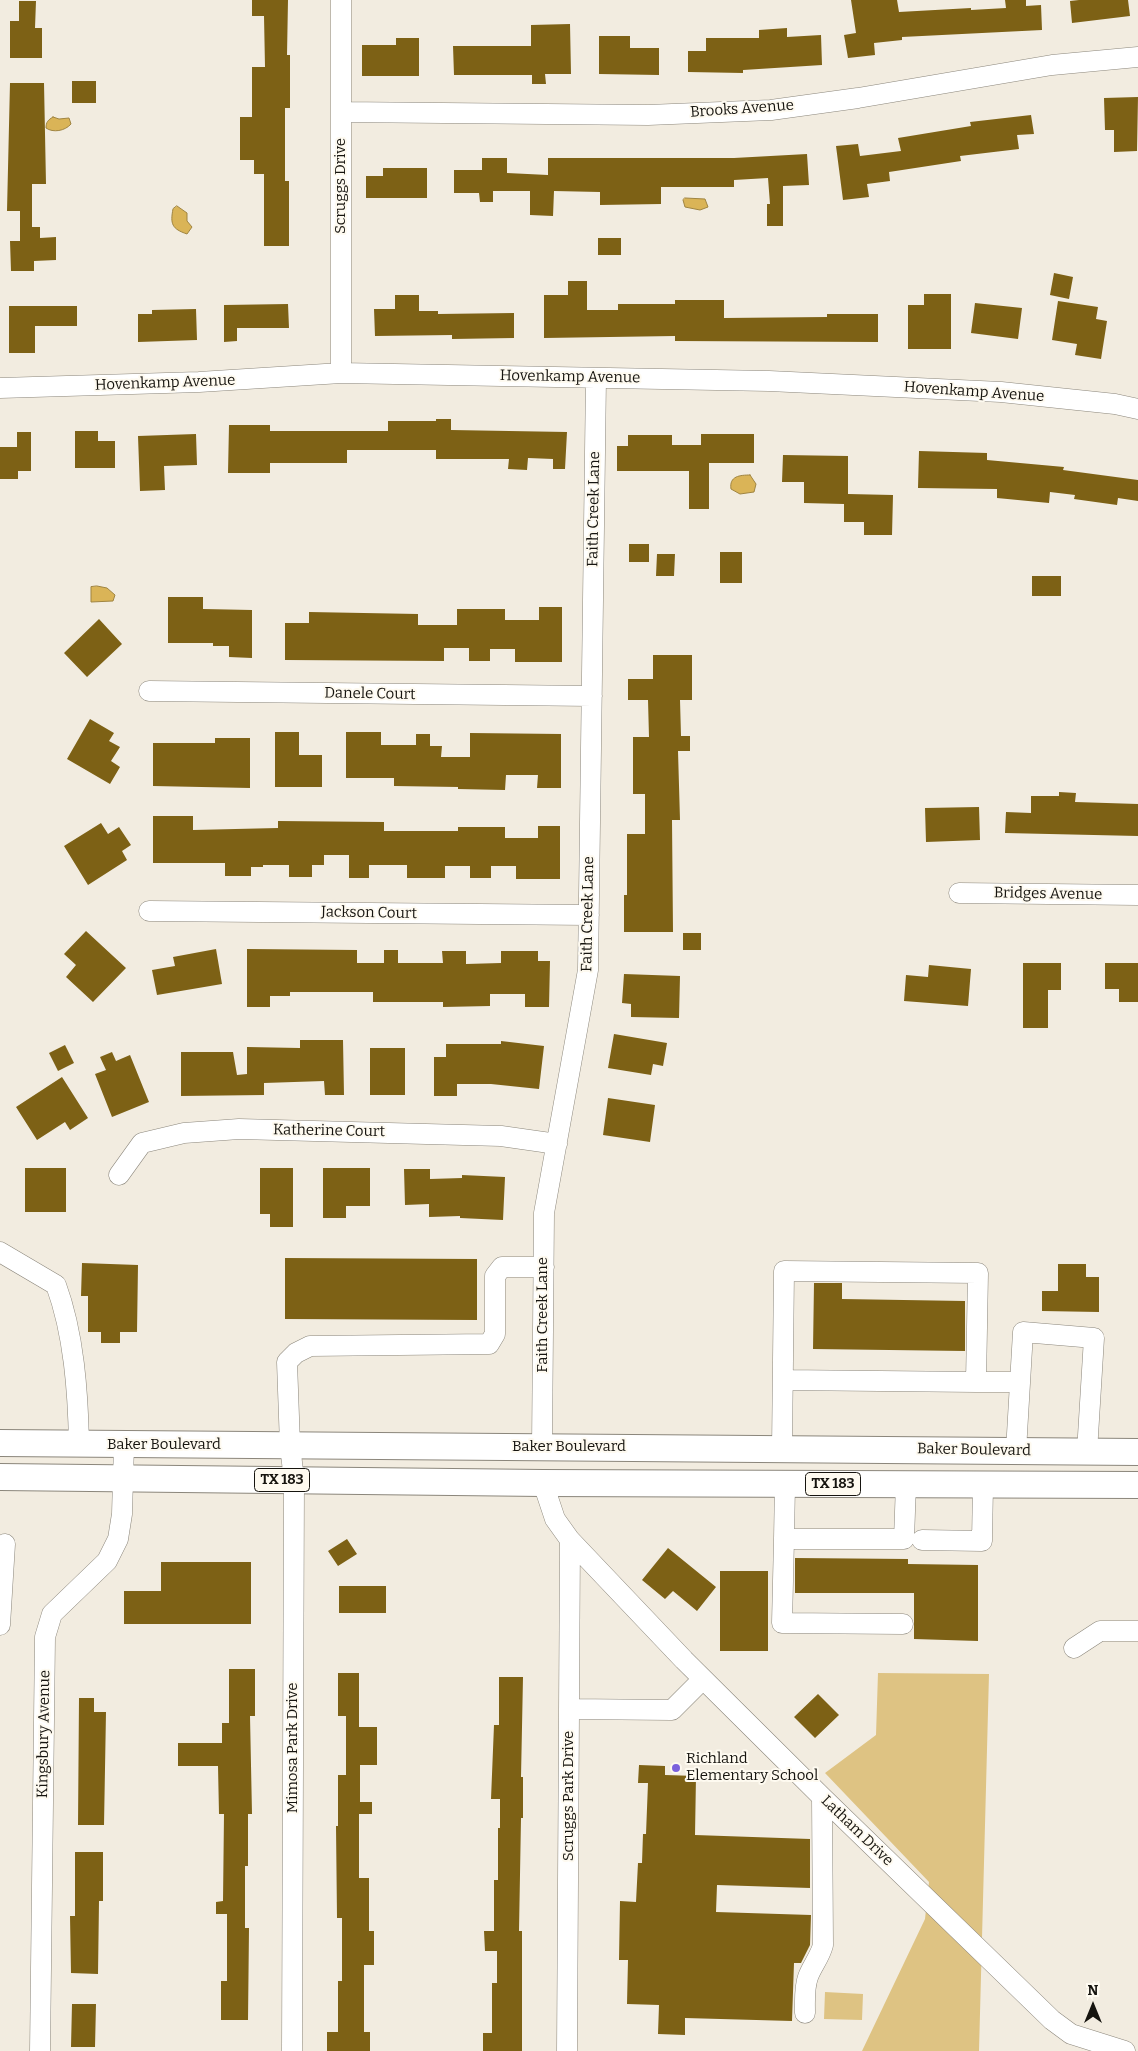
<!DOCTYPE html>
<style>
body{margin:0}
#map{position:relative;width:1138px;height:2051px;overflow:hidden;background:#f2ece0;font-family:Bitter,serif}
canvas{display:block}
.north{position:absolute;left:1068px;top:1981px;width:50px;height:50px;-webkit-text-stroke:4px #fefaf0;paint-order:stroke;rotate:0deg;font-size:14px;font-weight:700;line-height:20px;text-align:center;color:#16140f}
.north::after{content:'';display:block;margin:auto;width:18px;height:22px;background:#16140f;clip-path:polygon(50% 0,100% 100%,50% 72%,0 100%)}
</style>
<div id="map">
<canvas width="1138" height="2051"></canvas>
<div class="north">N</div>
</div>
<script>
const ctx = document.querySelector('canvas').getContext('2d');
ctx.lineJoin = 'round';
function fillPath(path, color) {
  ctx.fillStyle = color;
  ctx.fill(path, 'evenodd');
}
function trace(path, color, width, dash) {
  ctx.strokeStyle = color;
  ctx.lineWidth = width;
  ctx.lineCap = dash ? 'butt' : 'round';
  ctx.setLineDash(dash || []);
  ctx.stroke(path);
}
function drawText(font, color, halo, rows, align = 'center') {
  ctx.font = font + ' Bitter,serif';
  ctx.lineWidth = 4;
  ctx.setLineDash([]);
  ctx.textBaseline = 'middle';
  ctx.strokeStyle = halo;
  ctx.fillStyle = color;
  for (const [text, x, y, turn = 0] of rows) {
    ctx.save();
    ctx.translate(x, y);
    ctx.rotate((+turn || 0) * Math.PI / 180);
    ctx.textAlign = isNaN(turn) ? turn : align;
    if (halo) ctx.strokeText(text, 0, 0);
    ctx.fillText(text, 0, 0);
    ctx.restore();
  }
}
fillPath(new Path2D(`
 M878,1673L989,1674L979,2051H862L925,1919L929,1882L825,1773L876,1735Z
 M825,1992L863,1994L862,2020L824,2019Z`), '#dec383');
const water = new Path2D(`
 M53,117L59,119L69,118L71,124C65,131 53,133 46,128C46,122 48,120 53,117Z
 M685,198L705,199L708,207L700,210L685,207L683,200Z
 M177,206L187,213V221L192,227L187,234C172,229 170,224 173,209Z
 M750,475L756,484L754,492L740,494L731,489C729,476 740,475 750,475Z
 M97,586L107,588L115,595L113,601L91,602V587Z`);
fillPath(water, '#dab457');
trace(water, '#9f8441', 1);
fillPath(new Path2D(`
 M252,0H288L287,55H290V108H285V181H289V246H264V174H254V160H240V117H252V67H265L264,16H252Z
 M851,0H897L899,12L971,8V10L1006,8L1005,0H1026V6L1041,5L1042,30L902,37V40L874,43L875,55L848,58L844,35L856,33Z
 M1079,0H1128L1130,16L1072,23L1070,1Z
 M19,1H36L35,28H42V58H10V21H19Z
 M570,24L571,74H545L546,84H532V75H454L453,46H531V25Z
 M787,28V37L821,35L822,65L743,70V73L688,72V51H706V38H759V30Z
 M599,36H630V48H659V75L599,74Z
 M396,38H419V76H362V45H396Z
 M72,81H96V103H72Z
 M10,83H44L46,184H32V227H40V238L56,237V260L34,261V271H11L10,241H20V211H7Z
 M1138,97L1137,151L1114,152V130H1105L1104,98Z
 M1031,115L1034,134L1017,135L1019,149L960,156L961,161L889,172L890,181L867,184L869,197L843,200L836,146L858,144L860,156L901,151L898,138L971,126L970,122Z
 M807,154L809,185L783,186V226H767V204H770L768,178L734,180V187H661V204L600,205V192L554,191L553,216L530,215V191H493V202H480L479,193H454V170H482V158H507V173L548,175V158H734Z
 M383,168H427V198H366V176H383Z
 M598,238H621V255H598Z
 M1054,273L1073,277L1069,299L1050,295Z
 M568,281H587V310H618V304H675V300H724V318L827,317V314H878V342L675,341V336L544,338V295H568Z
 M924,294H951V349H908V305H924Z
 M395,295H419V311H438V314L514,313V338L452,339V335L375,336L374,309H395Z
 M1058,301L1098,307L1096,319L1107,321L1101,359L1075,355L1077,344L1052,340Z
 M975,303L1022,308L1018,339L971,333Z
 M288,304L289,328H237V341L224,342V305Z
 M9,306H77V326H35V353H9Z
 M196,309L197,340L138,342V314H152V310Z
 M436,419H451V430L567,432L565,469H553V459L528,458L527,470L508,469L509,459H436V450H347V463H270V473H228L229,425H270V431H388V421H436Z
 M75,431H98V441H115V468H75Z
 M17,432H31V471H18V479H0V447H17Z
 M196,434L197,465L164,466L165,490L140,491L138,436Z
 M701,434H754V463H709V509H689V471H617V446H628V435H672V445H701Z
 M919,451L987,453V460L1064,467L1063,470L1138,480V501L1118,498L1117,505L1074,499L1075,495L1050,492L1049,503L997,498V489L918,488Z
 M783,455L848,456V494L893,495L892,535H864V522H844V504L804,503V482H782Z
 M629,544H649V562H629Z
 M720,552H742V583H720Z
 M657,554H675L674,576H656Z
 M1032,576H1061V596H1032Z
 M168,597H203V609L252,610V658L229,657V646H213V643H168Z
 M539,607H562V662H515V649H490V661H469V648H444V661L285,660V623H309V612L418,614V625H457V609H505V620H539Z
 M99,619L122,644L87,677L64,653Z
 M653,655H692V700H680L681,736H690V751H678L680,820H672L673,932H624V895H627V834H645V794H633V737H649L648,700H628V679H653Z
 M90,719L114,733L109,741L120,747L111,761L120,767L110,784L67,759Z
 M275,732H299V755H322V787H275Z
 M346,732H381V745H416V734H430V746H442L441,757H470V733L561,734V788H537L538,775H506L505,790L458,789V787L394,786V778H346Z
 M215,738H250V788L153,786V743H215Z
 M1059,792L1076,793L1075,802L1138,804V836L1005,833L1006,812L1031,813V796H1059Z
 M979,807L980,840L926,842L925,808Z
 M153,816H193V830L278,828V821L384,822V831H458V827H505V838H538V826H560V879H516V866H491V878H470V866H445V878H407V865H369V878H349V855H324V865H312V877H289V865H263V867H251V876H225V863H153Z
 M101,823L108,834L119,827L131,845L122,851L127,860L88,885L64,846Z
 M86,931L126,968L93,1002L66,977L76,965L64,954Z
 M683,933H701V950H683Z
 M216,949L222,984L157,995L152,970L175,966L173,957Z
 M247,949L357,950V963H384V950H398V963H443L442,951H466V964L501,963V951H538V961H550L549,1007H525V994H490V1006L443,1007V1002H373V992H290V996H270V1007H247Z
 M1023,963H1061V990H1048V1028H1023Z
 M1105,963H1138V1002H1119V989H1105Z
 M929,965L971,969L968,1006L904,1001L906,975L928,977Z
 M624,974L680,976L679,1018L631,1017V1004L622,1003Z
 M614,1034L667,1043L663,1066L653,1064L651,1075L608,1068Z
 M300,1040H343L344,1095H325L324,1081L264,1083V1095L181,1096V1052H233L237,1075L247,1074V1047L300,1048Z
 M501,1041L544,1046L539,1089L491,1084H457V1096H434V1057H446V1044H501Z
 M65,1045L74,1063L58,1071L49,1053Z
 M370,1048H405V1095H370Z
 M112,1052L116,1061L130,1055L149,1102L112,1117L95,1074L106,1070L100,1057Z
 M62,1077L88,1118L70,1130L65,1122L37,1140L16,1107Z
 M608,1098L655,1105L650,1142L603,1135Z
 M25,1168H66V1212H25Z
 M260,1168H293V1227H270V1214H260Z
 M323,1168H370V1206H346V1218H323Z
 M404,1169H430V1179L462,1178V1175L505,1177L503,1220L460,1218V1216L429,1217V1204L405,1205Z
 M285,1258L477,1259V1320L285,1319Z
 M82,1263L138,1265L137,1332H120V1343H101V1332H88V1296H81Z
 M1058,1264H1086V1277H1099V1312L1042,1311V1291H1058Z
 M814,1283H842V1299L965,1301V1351L813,1349Z
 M347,1539L357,1554L338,1566L328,1551Z
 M668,1548L716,1587L697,1611L673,1591L665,1599L642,1580Z
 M795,1558L908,1559V1564L978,1565V1641L914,1639V1593H795Z
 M161,1562H251V1624H124V1591H161Z
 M720,1571H768V1651H720Z
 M339,1586H386V1613H339Z
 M229,1669H255V1716H250L252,1814H248V1866H245V1928H249L248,2020H221V1981H227V1914H216V1902L223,1901L224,1814H219L218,1766H178V1743H222V1723H229Z
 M338,1673H359V1727H377V1765H360V1802H372V1814H359V1878H369V1931H374V1965H364V2032H370V2051H327V2032H338V1981H342V1918H337L336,1826H338V1775H346V1716H338Z
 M499,1677H523L521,1777H523V1818H521L519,1931H522V2051H483V2033H492V1983H497V1951H485L484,1931H494V1880H498V1828H500V1799H491L494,1725H499Z
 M818,1694L839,1715L815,1738L794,1717Z
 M79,1698H94V1712H106L104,1825H78Z
 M639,1765L665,1766V1775L696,1776L695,1835L810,1839V1888L717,1885L716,1912L811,1915L810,1945L801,1963H794L792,2021L685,2018V2035L658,2034L659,2005L627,2004L628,1960H619L620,1901L636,1902L638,1863H642L643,1834H646L648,1783H638Z
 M75,1852H103V1901H99L98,1974L71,1973L70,1916H75Z
 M72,2004H96L95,2047H71Z`), '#7d6115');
const minor = new Path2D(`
 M341,112L648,115L771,110L858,98L1052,65L1138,57
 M341,373V0
 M0,388L199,382L341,373L769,381L1001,392L1115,404L1138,409
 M149,691L592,696
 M959,893L1138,895
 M149,911L589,915
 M119,1175L142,1143L184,1133L239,1129L501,1136L557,1144
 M0,1252L56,1285C74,1334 78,1392 79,1444
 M976,1382H1020
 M542,1447L544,1213L588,970L596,378
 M782,1448L784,1271L978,1273L976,1382L783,1380
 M1016,1451L1023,1332L1094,1338L1087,1452
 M543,1483L555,1519L570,1540L684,1660L822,1797L1052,2020L1071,2034L1125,2051
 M785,1484L784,1539H904L906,1484
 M784,1539L782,1623L903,1624
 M922,1540L982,1541L983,1485
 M0,1625L5,1544
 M1074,1648L1100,1631H1138
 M569,1709L672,1710L703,1679
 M805,2013C805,2001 804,1988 808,1977C812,1966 820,1957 823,1945L822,1797
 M40,2051L45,1637L52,1614L107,1561L118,1539L122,1514L124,1445
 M292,2051L294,1480L290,1445L287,1362L296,1353L310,1346L489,1344L495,1334V1276L502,1267H544
 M567,2051L570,1540`);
const major = new Path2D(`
 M0,1443L1138,1452
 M0,1477L543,1483L1138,1485`);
trace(minor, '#8b867b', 21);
trace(major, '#8b867b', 28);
trace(minor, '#fff', 20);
trace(major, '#fff', 26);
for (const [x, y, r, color] of [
 [676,1768,5,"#7b61dc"]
]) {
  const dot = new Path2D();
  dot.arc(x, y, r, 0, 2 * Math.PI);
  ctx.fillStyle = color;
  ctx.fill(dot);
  trace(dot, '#fefaf0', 2);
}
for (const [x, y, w] of [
 [282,1480,55],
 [833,1484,55]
]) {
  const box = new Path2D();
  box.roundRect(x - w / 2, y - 11.5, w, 23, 4);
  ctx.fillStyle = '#fefaf0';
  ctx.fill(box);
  trace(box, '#16140f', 1);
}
drawText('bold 14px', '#16140f', null, [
 ["TX 183",282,1480],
 ["TX 183",833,1484]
]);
drawText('15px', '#16140f', '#fefaf0', [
 ["Brooks Avenue",742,109,-4],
 ["Scruggs Drive",341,186,-90],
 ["Hovenkamp Avenue",570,377,1],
 ["Hovenkamp Avenue",165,383,-2],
 ["Hovenkamp Avenue",974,392,4],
 ["Faith Creek Lane",594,509,-89],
 ["Danele Court",370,694,1],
 ["Bridges Avenue",1048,894,1],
 ["Jackson Court",369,913,1],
 ["Faith Creek Lane",588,914,-89],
 ["Katherine Court",329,1131,1],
 ["Faith Creek Lane",543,1315,-90],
 ["Baker Boulevard",164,1445],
 ["Baker Boulevard",569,1447],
 ["Baker Boulevard",974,1450,1],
 ["Kingsbury Avenue",44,1734,-89],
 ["Mimosa Park Drive",293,1748,-90],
 ["Scruggs Park Drive",569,1796,-90],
 ["Latham Drive",857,1831,44]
]);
drawText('15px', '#16140f', '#fefaf0', [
 ["Richland",686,1759],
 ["Elementary School",686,1776]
], 'left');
</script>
